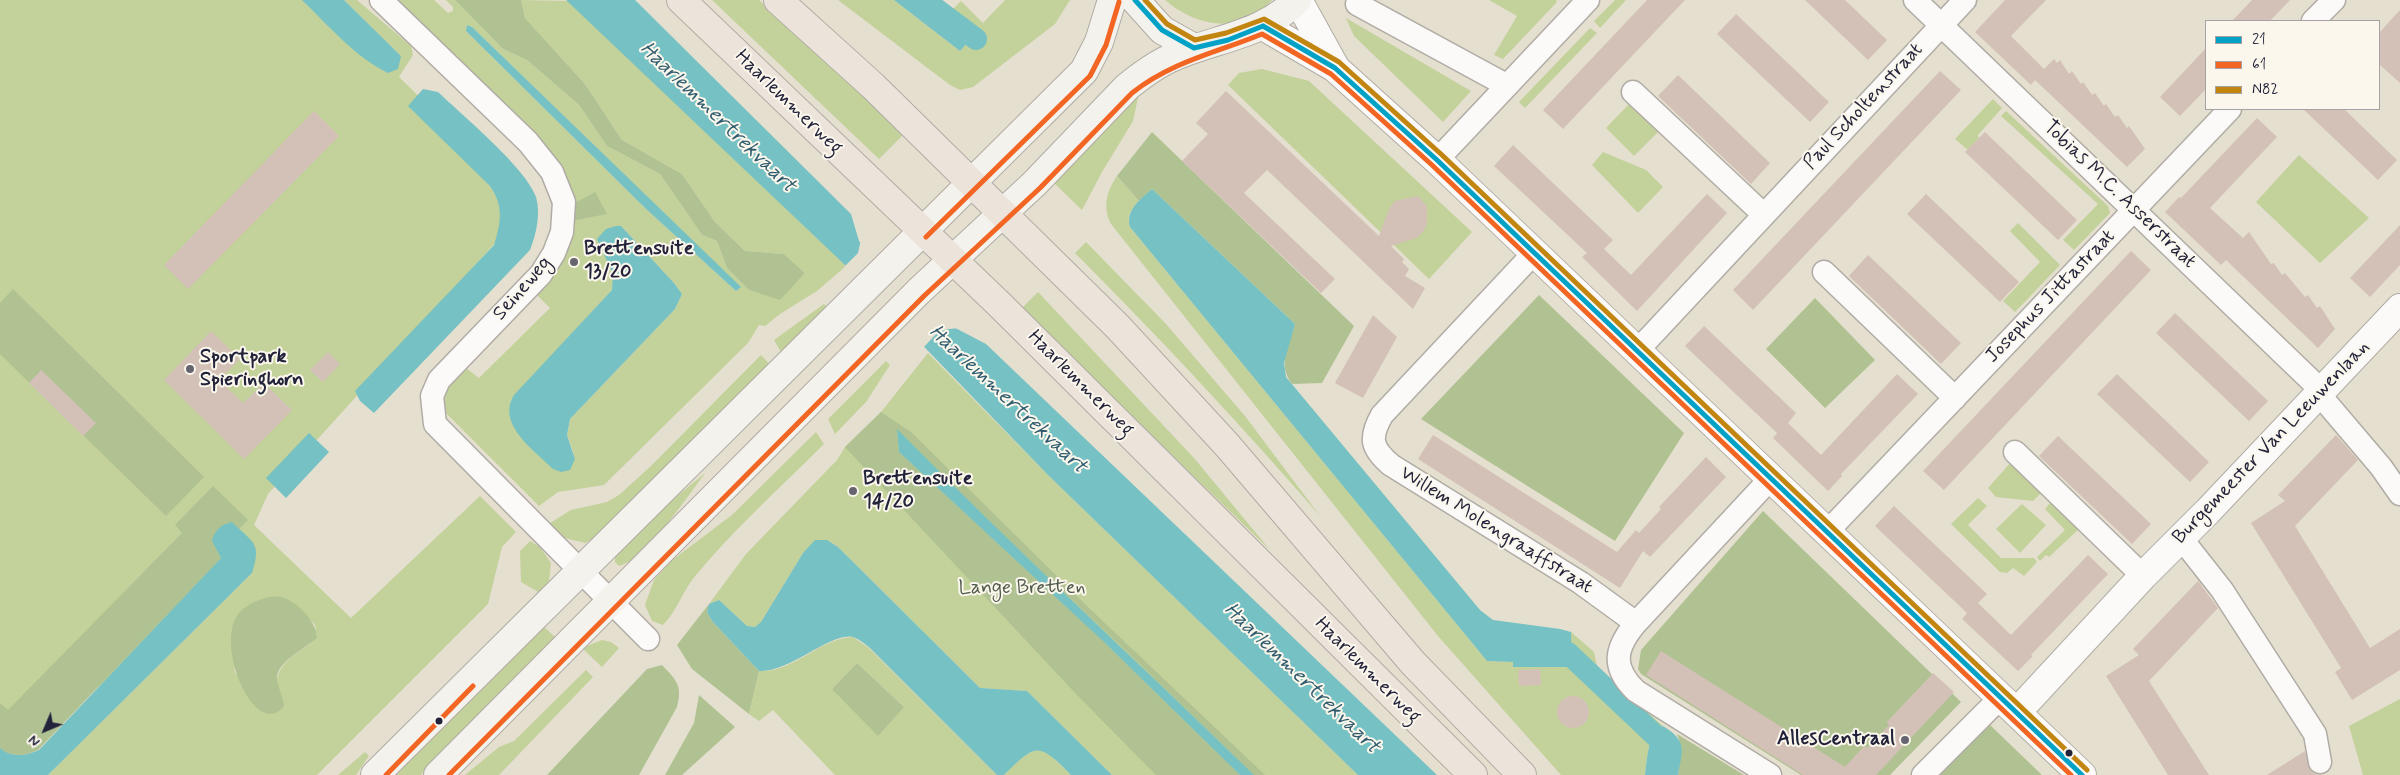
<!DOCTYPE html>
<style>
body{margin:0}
#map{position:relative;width:2400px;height:775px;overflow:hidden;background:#e5dfcf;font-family:Mynerve,sans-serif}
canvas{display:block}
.legend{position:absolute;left:2205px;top:20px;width:175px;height:90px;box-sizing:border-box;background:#fbf7ec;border:1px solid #a4a2a5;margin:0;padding:6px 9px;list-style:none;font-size:15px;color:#22223b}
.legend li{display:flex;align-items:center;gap:10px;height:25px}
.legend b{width:25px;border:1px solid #a4a2a5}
.north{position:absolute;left:20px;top:705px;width:50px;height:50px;-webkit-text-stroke:4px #fbf7ec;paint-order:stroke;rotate:225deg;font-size:14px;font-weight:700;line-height:20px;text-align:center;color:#22223b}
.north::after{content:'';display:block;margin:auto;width:18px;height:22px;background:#22223b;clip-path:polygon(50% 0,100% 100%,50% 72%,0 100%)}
</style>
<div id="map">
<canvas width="2400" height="775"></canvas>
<ul class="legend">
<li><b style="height:6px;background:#02a2c7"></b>21</li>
<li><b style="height:6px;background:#f26522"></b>61</li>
<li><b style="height:6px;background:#c2850f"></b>N82</li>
</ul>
<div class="north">N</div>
</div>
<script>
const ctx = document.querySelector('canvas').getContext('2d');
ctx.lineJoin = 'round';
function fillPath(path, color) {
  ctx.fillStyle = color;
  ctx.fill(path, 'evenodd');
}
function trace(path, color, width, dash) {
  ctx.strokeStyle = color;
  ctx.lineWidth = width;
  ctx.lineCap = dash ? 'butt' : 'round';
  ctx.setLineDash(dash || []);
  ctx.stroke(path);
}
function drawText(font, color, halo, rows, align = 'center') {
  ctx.font = font + ' Mynerve,sans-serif';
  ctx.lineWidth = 4;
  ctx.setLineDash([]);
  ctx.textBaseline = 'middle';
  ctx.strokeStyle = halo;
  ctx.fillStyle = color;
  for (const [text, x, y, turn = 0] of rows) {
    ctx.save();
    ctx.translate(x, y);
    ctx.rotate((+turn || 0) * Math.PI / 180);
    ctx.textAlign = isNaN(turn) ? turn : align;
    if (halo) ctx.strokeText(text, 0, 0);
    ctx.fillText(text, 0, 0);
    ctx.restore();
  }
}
fillPath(new Path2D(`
 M0,0H321L401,56L344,0H357L411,46L413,55L399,77L511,187L515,221L268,494L254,525L351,618L480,496L516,532L502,547L488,604L317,775H48L252,573L0,760ZM296,606L315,625L317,638C303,651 280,659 277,680L236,674L234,669Z
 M391,0H434L448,13L453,11V7L446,0H455L503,49L527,60L579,105L607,146L660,174L702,235L717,241L727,268L749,290L780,299L805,273L784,254L745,251L715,222L682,174L622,140L585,84L525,18L521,0L569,1L846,266L817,291L780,314L765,326L759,325L748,343L604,485L558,492L539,506L445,412C441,389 451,383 467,369L479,378L550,308L537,295C556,272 574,252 573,221L606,214L575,203L529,136L532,130L500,100L495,103ZM467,25L472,27L740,287L736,291L645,208L466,31ZM621,226L674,283L682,294L675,309L570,419L567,435L574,454L510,402L612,290L614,274L598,239Z
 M712,0H759L906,132L879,159Z
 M838,0H894L960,51L973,35L929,0H942L953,9L961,1L983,23L1005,0H1070L1055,24L973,87L960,90L950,85Z
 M1165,0H1272C1242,36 1196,27 1165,0Z
 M1489,0H1556L1557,2L1503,59L1494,55L1517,16Z
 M1615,0H1626L1600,28L1594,21Z
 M1346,18L1471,91L1443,122L1354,36Z
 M1590,28L1597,33L1525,108L1519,102Z
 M1262,69L1309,81L1472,232L1429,279L1228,85L1239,73Z
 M1141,84L1133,121L1102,172L1082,210L1053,182Z
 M1993,99L2002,108L1978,135L1979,138L1968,150L1955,139Z
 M1632,101L1661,129L1634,156L1606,128Z
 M2006,111L2108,206L2110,213L2074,250L2063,240L2098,204L2001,116Z
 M1603,152L1646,170L1663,187L1638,213L1592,165Z
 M2299,155L2369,218L2320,263L2256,202Z
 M1117,176L1139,201C1132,210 1126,215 1130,227L1487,661L1513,662V667H1571V632L1594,652L1597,666L1663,726C1648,730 1647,761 1645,775H1561L1438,636L1111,224C1102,207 1107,191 1117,176Z
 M2018,223L2060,265L2015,312L2003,301L2040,262L2010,231Z
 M1086,242L1166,324L1245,416L1320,516C1241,425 1160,338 1075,253Z
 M1038,292L1194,458L1270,550L1021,309Z
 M824,304L828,308L782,354L774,340Z
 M928,353L1048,475L1358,775H1112L1027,691L980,688L838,547L827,540L803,553L761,622L755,627L747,626L719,600L709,604L746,554L837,460L845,447L881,412Z
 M761,355L771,366L608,531L585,543L561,537L547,525L571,510L607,502L619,495L651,466Z
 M886,361L890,365L866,402L835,434L828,419Z
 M816,432L824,444C781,487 735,528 696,575C683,590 677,611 663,625L652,621L645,605L654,580L671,561L732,515Z
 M2012,461L2043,491L2033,501L1996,497L1988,488Z
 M705,473C689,495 644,561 619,566L615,562V552L628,537Z
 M1978,498L1987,506L1968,525L2001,558H2034L2037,562L2024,576L2013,568L2007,573L2000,572L1951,524Z
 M2052,501L2081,527L2049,557L2046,555L2040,561L2037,557L2065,530L2045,509Z
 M2022,504L2046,525L2020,553L1996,529Z
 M530,541L540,547L551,563L549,581L540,593L521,582L520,551Z
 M543,626L556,638L421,775H394Z
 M853,637L869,648L997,775H835L773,710L759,721L749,714L759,671C794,673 819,638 853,637ZM857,663L904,707L832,689Z
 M602,640L611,642L619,648L602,667L582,648Z
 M586,670L593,677L499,775H465L499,747L514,741Z
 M2400,699V775H2363L2349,726Z
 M1041,750L1049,754L1071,775H1004C1015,764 1024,751 1041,750Z
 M365,752L369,756L356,775H338Z`), '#c3d19a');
fillPath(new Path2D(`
 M455,0H521L525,18L585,84L622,140L682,174L715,222L745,251L784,254L805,273L780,300L749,290L727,268L717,241L702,235L660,174L607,146L579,105L527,60L503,49Z
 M1152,132L1354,326L1322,383L1292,384C1277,365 1289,345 1295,324L1152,189L1139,201L1117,176Z
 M595,192L607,214L573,221L575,203Z
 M13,289L204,477L166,516L0,354V303Z
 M1539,295L1684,433L1615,541L1421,419Z
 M1815,298L1875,360L1825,408L1766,349Z
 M881,412L911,432L1089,608L1265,775H1254L1123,648L986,519L897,430L899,452L1104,642L1240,775H1156L1077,695L845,447Z
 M213,486L248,520L239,529L232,522L212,541L221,558L38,750C25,756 12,758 0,748V703L8,710L182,533L175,525Z
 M1763,511L1961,702L1890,775H1801L1641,674L1638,669L1641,650Z
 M269,597C273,597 278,596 281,597C297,601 317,622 317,638C306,648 276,662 277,679C278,688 283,696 284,706C256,742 213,645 239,613C247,604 258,600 269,597Z
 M709,604L707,612L712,621L759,671L749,714L692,669L677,645Z
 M857,663L904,707L878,736L832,689Z
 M662,665C676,680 683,685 677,707L639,775H547L647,669Z
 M699,695L735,727L682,775H665L694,723Z
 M1990,725L2042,775H1940Z
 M1677,734L1744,775H1678C1680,761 1683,748 1677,734Z`), '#b0c292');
fillPath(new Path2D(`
 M302,0H344L401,56L398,69L388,73C355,57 329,26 302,0Z
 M566,0H635L851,214L859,241L940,320L986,344L1437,775H1358L1048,475L846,266Z
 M894,0H929L974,35L960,51Z
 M467,25L472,27L741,287L736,291L645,208L466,31Z
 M423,89L438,92C463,116 526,168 536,197C541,214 536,235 530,250L374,413L360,401L355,391L494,245C501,223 504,206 490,186L408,106Z
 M1152,189L1295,324L1284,363L1286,377L1480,610L1493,620L1560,629L1571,632L1572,667H1513V662L1487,661L1130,227C1125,210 1141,199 1152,189Z
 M616,226H621L674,283L682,294L675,309L570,419L567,435L575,459L570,470L561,472L553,469C534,450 496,424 514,395L612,290L613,274L597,239L606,229Z
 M897,429C1013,547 1135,659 1254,775H1240L1104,642L899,452Z
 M309,433L329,452L286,498L266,478Z
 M232,522C253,543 262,542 252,573L48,775H0V748C12,758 25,756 39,750L221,558L212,541C215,530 220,525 232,522Z
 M815,540H827L838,547L980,688L1027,691L1112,775H1071C1039,743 1037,742 1004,775H997L870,648C865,644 859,639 853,637C830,632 790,673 759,671L712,621L707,612L709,604L719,600L747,626L755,627L761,622L803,553Z
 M1663,726C1687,741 1683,749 1678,775H1645C1647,761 1648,730 1663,726Z`), '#75c1c3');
fillPath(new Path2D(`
 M861,239L942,318L960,328L949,329L938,332L923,348L844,267L858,253Z`), '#e5dfcf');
trace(new Path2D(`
 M924,0L976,39
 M1544,646L1568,653L1662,742L1664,759L1662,775`), '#75c1c3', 22);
fillPath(new Path2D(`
 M1647,0H1685L1563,129L1543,110Z
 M1805,0H1845L1887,40L1868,60Z
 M2005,0H2046L2011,36L2044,69L2054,59L2057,63L2060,60L2069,74L2072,71L2081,84L2083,82L2092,95L2095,93L2104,106L2106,104L2115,117L2118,115L2127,128L2129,126L2145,149L2127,167L2035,80L2031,85L1975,32Z
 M2252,0H2290L2270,21H2232Z
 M2400,10V83L2379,64V33Z
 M1736,14L1829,102L1810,122L1717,34Z
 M2206,48V89L2180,116L2160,97Z
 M1940,71L1961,90L1753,310L1733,290Z
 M1678,75L1770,163L1751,184L1658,96Z
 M1226,91L1379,236L1389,209L1395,201L1418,196L1427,206V224L1423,232L1416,238L1391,246L1404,259L1402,262L1409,269L1405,276L1425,288L1413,309L1267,170L1244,193L1335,279L1321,293L1182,161L1208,134L1196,123Z
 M2303,109H2344L2397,160L2378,180Z
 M314,111L339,136L188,289L164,265Z
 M2257,118L2277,137L2210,208L2243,238L2249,232L2271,264L2274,263L2282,275L2285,273L2305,297L2308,295L2317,308L2320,306L2335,329L2318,348L2226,260L2221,265L2165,212L2179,197L2181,198Z
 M1985,132L2077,220L2058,240L1965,152Z
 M1513,145L1613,240L1604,249L1631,275L1707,194L1727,213L1637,311L1582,257L1587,253L1494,166Z
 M1926,194L2019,282L2000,302L1907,214Z
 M2400,225V265L2370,297L2350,278Z
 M2131,251L2151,270L1944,490L1923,471Z
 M1868,255L1961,343L1941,364L1849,276Z
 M2175,313L2268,401L2249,421L2156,333Z
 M1373,315L1397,337L1363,398L1335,383Z
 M1704,326L1796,413L1788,423L1821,455L1897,374L1918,394L1841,474L1842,476L1828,491L1773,438L1777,433L1685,346Z
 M211,331L240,359L219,380L243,403L264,383L292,410L244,459L164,380Z
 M328,352L340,364L323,382L310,370Z
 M41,370L96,423L83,436L29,383Z
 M2117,374L2209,462L2190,482L2097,394Z
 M1433,435L1617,552L1636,530L1639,533L1661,509L1659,507L1706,457L1726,477L1650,557L1643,551L1620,588L1418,459Z
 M2336,435L2358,460L2295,526L2370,648L2400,629V670L2352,700L2335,672L2341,668L2251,523L2285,501L2278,495Z
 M2058,436L2151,524L2132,544L2039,456Z
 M1894,506L1987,594L1978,603L2011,635L2088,555L2108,574L2031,655L2033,656L2018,671L1962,619L1967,613L1875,526Z
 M2198,581L2218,608L2149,681L2209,775H2168L2106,676L2139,655L2133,649Z
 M1661,651L1845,767L1864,746L1867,748L1889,725L1887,722L1933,673L1954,692L1876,775H1803L1646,675Z
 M1540,669L1541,685L1519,686L1518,670Z
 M1557 712a16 16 0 1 1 32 0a16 16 0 1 1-32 0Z
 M2305,751L2310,770L2315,774L2322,775H2267Z`), '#d3c1b7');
const minor = new Path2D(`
 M381,0L528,142L552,172L564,202L562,232L554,253L541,274L439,380L432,396L435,424L648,639
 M1915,0L2322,391
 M1357,4L1506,85
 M2313,21L2334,0
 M1633,92L1763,214
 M1437,160L1588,0
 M1534,253L1382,415C1369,438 1371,448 1391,465L1581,583L1636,623C1615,648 1611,667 1636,691L1770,775
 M1824,272L1955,398
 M1637,351L1965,0
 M2319,394L2381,467L2400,494
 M2015,452L2143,576
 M1827,532L2230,109
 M2181,538L2222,590L2315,734L2320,762
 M1636,623L1771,478
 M1923,775L2001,697`);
const tertiary = new Path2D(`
 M1298,0L1335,67
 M1263,26L1335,68L1437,160L2082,775
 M2017,712L2143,576L2208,511L2400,308`);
const secondary = new Path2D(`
 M1135,0L1162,30L1194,48
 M375,775L1084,71L1099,42L1112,0
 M438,775L919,291L1035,183L1127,87C1144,73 1162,60 1183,53C1224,37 1265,33 1297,0`);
const primary = new Path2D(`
 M681,0L999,304L1473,775
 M778,0L873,86L1118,327L1227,445L1413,663L1522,775`);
trace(minor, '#b0aca5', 25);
trace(tertiary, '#b0aca5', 30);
trace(secondary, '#b0aca5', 30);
trace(primary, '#b0aca5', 30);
trace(minor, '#fbfaf8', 22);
trace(tertiary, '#fbfaf8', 28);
trace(secondary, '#f4f2ed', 28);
trace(primary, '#ece4db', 28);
trace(new Path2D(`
 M1135,0L1162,30L1194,48L1228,40L1263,26
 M1263,26L1335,68L1437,160L2082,775`), '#02a2c7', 5);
trace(new Path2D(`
 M926,237L1090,76L1106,45L1119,2
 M386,775L473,686
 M449,775L924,296L1040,188L1132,93C1173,61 1216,53 1262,34L1331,74L1432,165L2071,775`), '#f26522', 5);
trace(new Path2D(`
 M1145,0L1167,24L1195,40L1226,33L1264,19L1339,62L1442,155L2087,770`), '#c2850f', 5);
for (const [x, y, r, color] of [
 [574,262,5,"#66646f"],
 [190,369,5,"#66646f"],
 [853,491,5,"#66646f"],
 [439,721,4.5,"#22223b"],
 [1905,740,5,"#66646f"],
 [2069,753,4.5,"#22223b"]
]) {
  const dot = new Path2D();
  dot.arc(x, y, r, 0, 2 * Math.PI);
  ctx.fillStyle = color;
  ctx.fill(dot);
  trace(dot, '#fbf7ec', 2);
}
drawText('20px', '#22223b', '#fbf7ec', [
 ["Haarlemmerweg",788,103,44],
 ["Paul Scholtenstraat",1864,107,-47],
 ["Tobias M.C. Asserstraat",2119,195,44],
 ["Seineweg",523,289,-49],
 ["Josephus Jittastraat",2051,297,-46],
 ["Haarlemmerweg",1080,384,45],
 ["Burgemeester Van Leeuwenlaan",2272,443,-46],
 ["Willem Molengraaffstraat",1496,531,32],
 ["Haarlemmerweg",1367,671,45]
]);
drawText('bold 20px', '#22223b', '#fbf7ec', [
 ["Brettensuite",584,250],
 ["13/20",584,273],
 ["Sportpark",200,358],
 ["Spieringhorn",200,381],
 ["Brettensuite",863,480],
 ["14/20",863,503],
 ["AllesCentraal",1895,740,"right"]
], 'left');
drawText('20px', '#515b4d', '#fbf7ec', [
 ["Lange Bretten",1022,589]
]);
drawText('italic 21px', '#305c6f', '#fbf7ec', [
 ["Haarlemmertrekvaart",717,118,44],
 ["Haarlemmertrekvaart",1007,400,43],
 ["Haarlemmertrekvaart",1301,679,44]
]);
</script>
